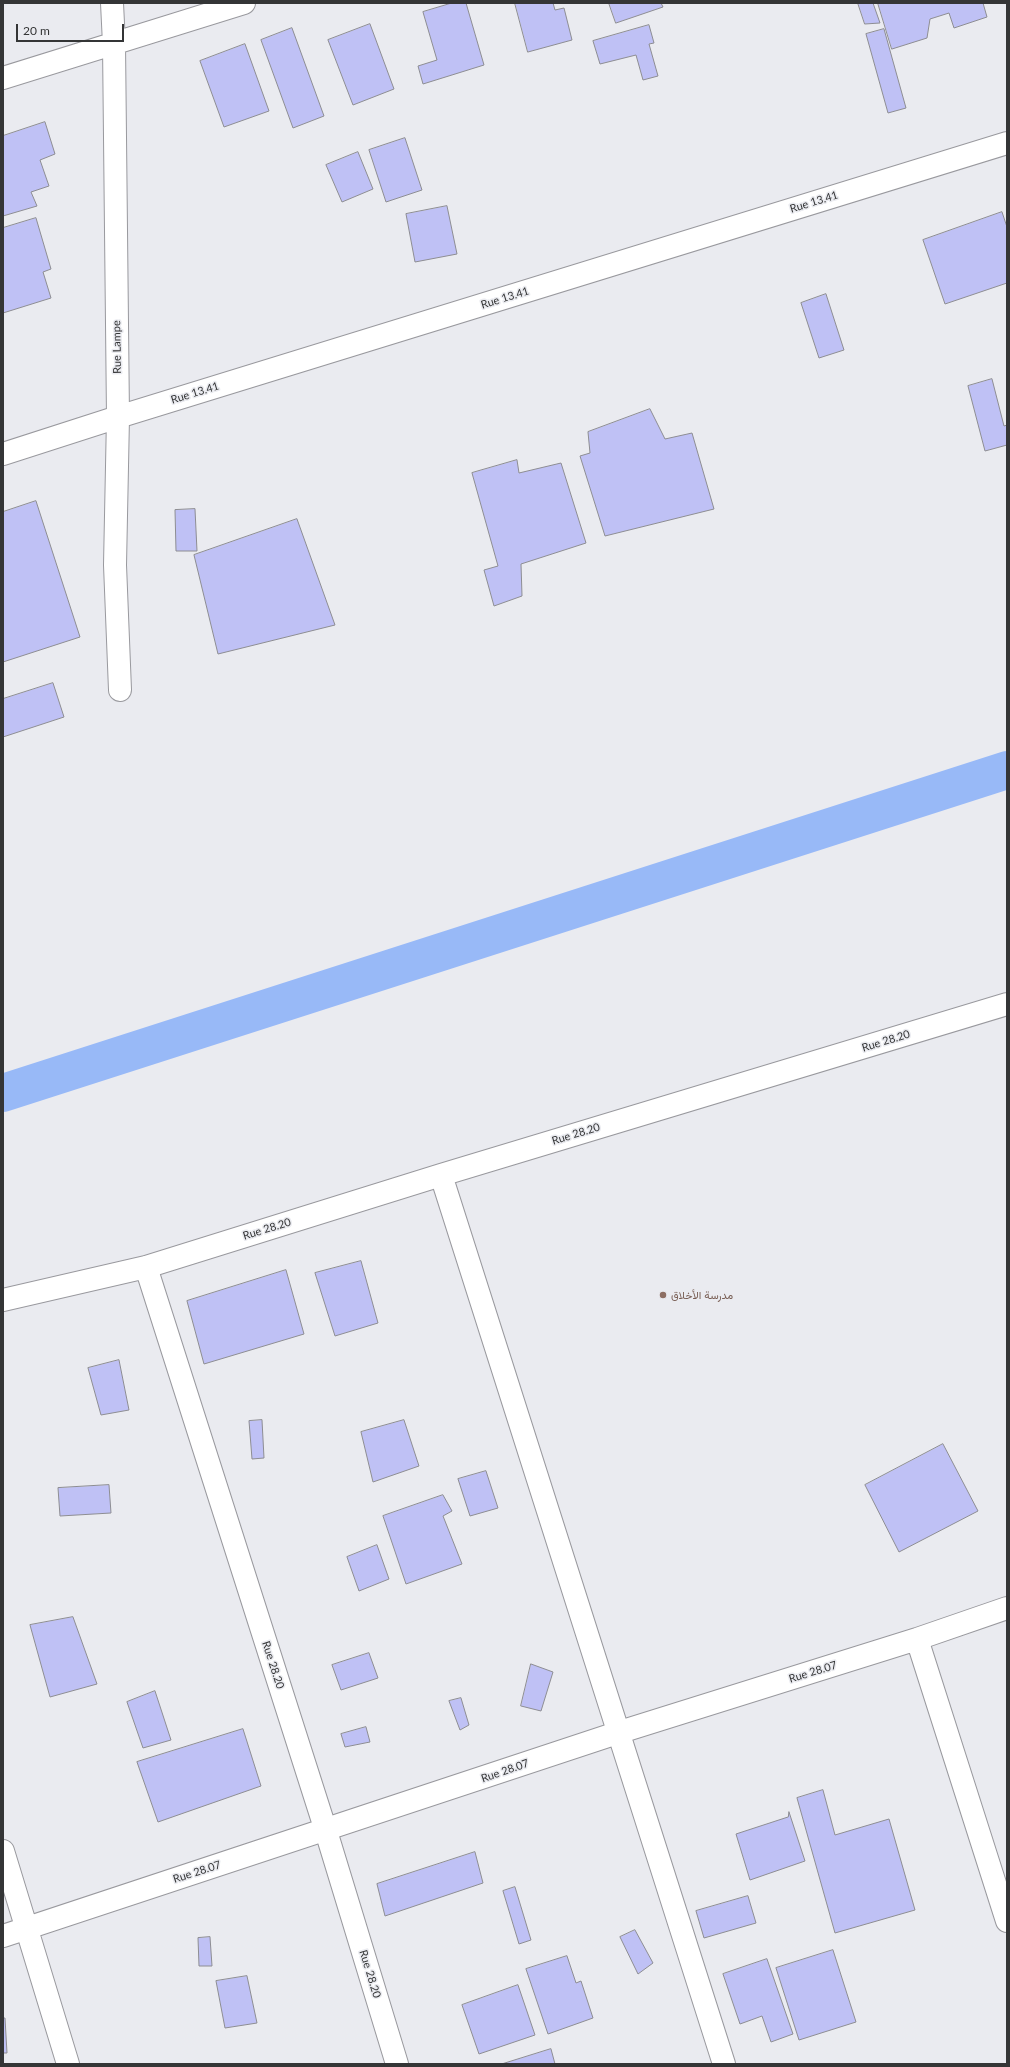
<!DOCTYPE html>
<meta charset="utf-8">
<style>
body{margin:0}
#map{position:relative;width:1010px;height:2067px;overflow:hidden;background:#eaebf0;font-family:Lato,sans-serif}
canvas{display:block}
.frame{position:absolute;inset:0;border:4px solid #343536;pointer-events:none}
.scale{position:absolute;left:16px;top:24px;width:108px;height:18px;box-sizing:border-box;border:2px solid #343536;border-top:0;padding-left:5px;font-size:12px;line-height:14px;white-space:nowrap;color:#343536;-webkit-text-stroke:3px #eaebf0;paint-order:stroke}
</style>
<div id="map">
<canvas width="1010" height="2067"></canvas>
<div class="frame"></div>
<div class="scale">20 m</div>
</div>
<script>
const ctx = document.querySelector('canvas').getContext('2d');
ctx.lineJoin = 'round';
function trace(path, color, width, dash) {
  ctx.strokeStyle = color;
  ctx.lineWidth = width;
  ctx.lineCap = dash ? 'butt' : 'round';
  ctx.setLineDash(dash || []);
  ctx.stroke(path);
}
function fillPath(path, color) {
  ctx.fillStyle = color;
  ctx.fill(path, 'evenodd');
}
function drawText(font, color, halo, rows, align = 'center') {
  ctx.font = font + ' Lato,Vazirmatn,sans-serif';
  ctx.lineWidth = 3;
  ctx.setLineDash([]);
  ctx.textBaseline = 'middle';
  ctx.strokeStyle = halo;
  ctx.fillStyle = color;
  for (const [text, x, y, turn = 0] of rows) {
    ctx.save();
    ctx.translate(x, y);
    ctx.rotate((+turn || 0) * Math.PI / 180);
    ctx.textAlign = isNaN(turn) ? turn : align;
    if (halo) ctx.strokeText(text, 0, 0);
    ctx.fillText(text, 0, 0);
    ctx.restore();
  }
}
trace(new Path2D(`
 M3,1093L1007,770`), '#98b9f7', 38);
const building = new Path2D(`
 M452,3H466L484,65L423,84L418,66L437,60L423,12Z
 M515,3H553L555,10L564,8L572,40L528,52Z
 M609,3H661L663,7L616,23Z
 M858,3H873L880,23L865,24Z
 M878,3H983L987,17L954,28L949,13L930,19L927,38L892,49Z
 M370,24L394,89L353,105L328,40Z
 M649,25L654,43L649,44L658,76L643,80L636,55L600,64L593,41Z
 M292,28L324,116L293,128L261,40Z
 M884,29L906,108L888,113L866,34Z
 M245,44L269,111L224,127L200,61Z
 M45,122L55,154L40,160L49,186L31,192L37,206L3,216V136Z
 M405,138L422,190L386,202L369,150Z
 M358,152L373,189L342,202L326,165Z
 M447,206L457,254L415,262L406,214Z
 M1002,212L1007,227V283L945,304L923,240Z
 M36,218L51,269L43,272L51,298L3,313V228Z
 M826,294L844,350L819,358L801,303Z
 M992,379L1004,426L1007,425V445L985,451L968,386Z
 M650,409L665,439L692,433L714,509L605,536L580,456L590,453L588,432Z
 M517,460L519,473L561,463L586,543L521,564L522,596L494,606L484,570L498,566L472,473Z
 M36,501L80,637L3,662V512Z
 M195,509L197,551H176L175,510Z
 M297,519L335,625L218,654L194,555Z
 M53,683L64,717L3,737V699Z
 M361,1261L378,1323L335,1336L315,1273Z
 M286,1270L304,1334L204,1364L187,1301Z
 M119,1360L129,1410L101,1415L88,1368Z
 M262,1420L264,1458L252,1459L249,1421Z
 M404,1420L419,1466L373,1482L361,1432Z
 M943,1444L978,1511L899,1552L865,1485Z
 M486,1471L498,1508L470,1516L458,1479Z
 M109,1485L111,1513L60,1516L58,1488Z
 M443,1495L452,1511L443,1516L462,1564L406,1584L383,1516Z
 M377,1545L389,1579L359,1591L347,1557Z
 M73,1617L97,1684L50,1697L30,1625Z
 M369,1653L378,1678L341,1690L332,1665Z
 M531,1664L553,1672L541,1711L521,1706Z
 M155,1691L171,1740L143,1748L127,1702Z
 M461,1698L469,1725L460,1730L449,1701Z
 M366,1727L370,1742L345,1747L341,1734Z
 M243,1729L261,1786L158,1822L137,1762Z
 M823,1790L835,1835L889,1819L915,1910L835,1933L797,1798Z
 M789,1812L805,1861L750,1880L736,1834L788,1817Z
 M475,1852L483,1883L385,1916L377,1884Z
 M515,1887L531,1940L519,1944L503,1891Z
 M748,1896L756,1923L704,1938L696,1911Z
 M635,1930L653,1963L638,1974L620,1937Z
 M210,1937L212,1966H199L198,1938Z
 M833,1950L856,2022L799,2040L776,1968Z
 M567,1956L576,1983L581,1981L593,2018L548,2034L526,1969Z
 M767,1959L793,2034L771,2042L762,2016L740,2024L723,1974Z
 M247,1976L257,2023L225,2028L216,1981Z
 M518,1985L535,2035L479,2054L462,2005Z
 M3,2018H5L7,2053H3Z
 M551,2049L555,2064H502Z`);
fillPath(building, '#bfc1f5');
trace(building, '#8d8d92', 1);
const street = new Path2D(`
 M112,3L114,44L118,417L115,565L120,690
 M3,78L244,3
 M3,454L118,417L1007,143
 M441,1175L724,2064
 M146,1267L326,1831L397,2064
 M3,1300L146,1267L441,1175L1007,1004
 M917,1639L1007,1921
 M3,1851L68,2064
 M3,1936L620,1732L917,1639L1007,1608`);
trace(street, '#99999e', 24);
trace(street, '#fff', 22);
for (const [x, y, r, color] of [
 [663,1295,4,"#8d6e63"]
]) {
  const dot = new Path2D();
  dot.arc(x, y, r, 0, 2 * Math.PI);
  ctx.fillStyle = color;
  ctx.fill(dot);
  trace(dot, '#eaebf0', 1.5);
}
drawText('11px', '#343536', '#eaebf0', [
 ["Rue 13.41",814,202,-17],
 ["Rue 13.41",505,298,-17],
 ["Rue Lampe",117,347,-91],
 ["Rue 13.41",195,393,-17],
 ["Rue 28.20",886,1041,-17],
 ["Rue 28.20",576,1134,-17],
 ["Rue 28.20",267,1229,-17],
 ["Rue 28.20",273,1665,72],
 ["Rue 28.07",813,1672,-17],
 ["Rue 28.07",505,1771,-19],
 ["Rue 28.07",197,1872,-18],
 ["Rue 28.20",370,1974,73]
]);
drawText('11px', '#785e54', '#eaebf0', [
 ["مدرسة الأخلاق",671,1295]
], 'left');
</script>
